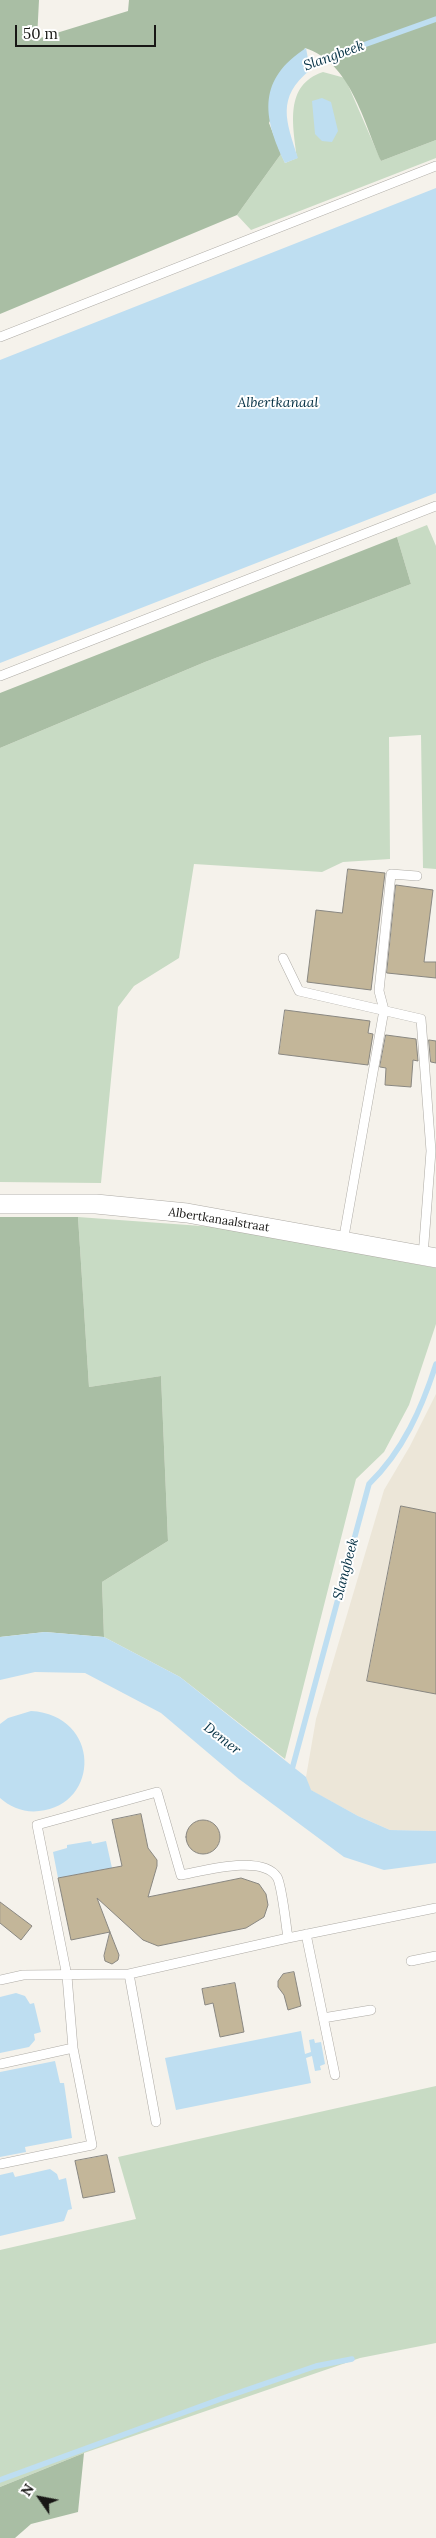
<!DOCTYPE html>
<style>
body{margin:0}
#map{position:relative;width:436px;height:2538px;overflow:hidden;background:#f5f2eb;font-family:Lora,serif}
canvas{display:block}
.north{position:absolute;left:15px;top:2473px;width:50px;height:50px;-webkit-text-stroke:4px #fff;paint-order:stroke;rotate:303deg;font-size:14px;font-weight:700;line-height:20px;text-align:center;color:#181715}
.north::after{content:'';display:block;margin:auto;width:18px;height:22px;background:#181715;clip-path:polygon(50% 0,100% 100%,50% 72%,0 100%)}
.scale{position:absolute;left:15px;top:25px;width:141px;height:22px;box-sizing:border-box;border:2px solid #181715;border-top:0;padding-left:6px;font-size:15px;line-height:18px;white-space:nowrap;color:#181715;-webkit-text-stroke:4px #fff;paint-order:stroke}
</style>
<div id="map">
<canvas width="436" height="2538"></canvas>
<div class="north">N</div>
<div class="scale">50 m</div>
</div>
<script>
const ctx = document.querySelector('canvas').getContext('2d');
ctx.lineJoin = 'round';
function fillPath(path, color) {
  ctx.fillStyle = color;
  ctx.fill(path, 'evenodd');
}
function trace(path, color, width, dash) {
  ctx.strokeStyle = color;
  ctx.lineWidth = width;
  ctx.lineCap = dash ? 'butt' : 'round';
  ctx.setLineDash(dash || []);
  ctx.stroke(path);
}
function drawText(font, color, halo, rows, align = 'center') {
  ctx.font = font + ' Lora,serif';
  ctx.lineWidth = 4;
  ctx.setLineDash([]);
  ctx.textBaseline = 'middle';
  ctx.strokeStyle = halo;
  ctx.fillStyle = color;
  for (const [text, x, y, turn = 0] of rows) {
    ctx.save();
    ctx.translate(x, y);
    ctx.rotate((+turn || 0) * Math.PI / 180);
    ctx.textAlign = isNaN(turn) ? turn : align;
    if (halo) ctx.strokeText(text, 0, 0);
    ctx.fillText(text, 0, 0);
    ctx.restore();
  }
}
fillPath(new Path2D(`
 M436,1394V1831L390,1830L358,1816L310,1790L306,1777L316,1719L384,1490L410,1446Z`), '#ece6d8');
fillPath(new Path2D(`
 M323,72L345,78L381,161L436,140V158L251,230L237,215L281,154L285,163L297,158C293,125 284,85 323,72Z
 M427,525L436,546V869L423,868L421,735L389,737L390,859L343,862L322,872L194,864L179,958L134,986L118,1007L101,1183L0,1182V748L205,662L411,584L397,537Z
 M78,1217L229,1228L436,1268V1324L409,1405L384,1452L356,1479L285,1759L180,1677L104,1637L102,1582L168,1541L161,1376L89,1387Z
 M436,2086V2343L360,2358L84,2453L0,2487V2250L136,2219L118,2157Z`), '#c8dbc4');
fillPath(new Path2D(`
 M0,0H39L37,39L128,11L129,0H436V140L381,161C363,121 351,63 305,48L269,123L281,154L237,215L0,314Z
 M397,537L411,584L205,662L0,748V693Z
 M0,1217H78L89,1387L161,1376L168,1541L102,1582L104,1637L45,1632L0,1637Z
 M84,2453L78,2512L31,2524L15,2538H0V2487Z`), '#a9bea4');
fillPath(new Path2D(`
 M306,48L310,70C276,98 286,121 298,158L285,163C262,116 258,79 306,48Z
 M322,98L331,102L338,131L332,142L322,141L315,134L312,101Z
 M436,188V493L0,663V360Z
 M45,1632L104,1637L180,1677L306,1777L311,1790L358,1816L390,1830L436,1831V1863L384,1870L344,1857L239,1779L161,1713L85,1673L35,1672L0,1680V1637Z
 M31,1711C101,1715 101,1805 39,1811C25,1813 10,1807 0,1798V1724L8,1718Z
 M91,1841L92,1844L106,1841L112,1868L58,1878L53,1852L67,1848V1845Z
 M16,1993L25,1996L30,2004L34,2003L41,2032L34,2034L35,2040L29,2047L0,2053V1997Z
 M301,2031L305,2054L311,2052L309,2040L314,2039L315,2043L321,2042L325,2064L320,2066L321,2070L315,2071L312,2056L306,2058L311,2083L176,2110L165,2058Z
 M55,2061L60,2083H64L72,2138L25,2147L26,2152L0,2157V2072Z
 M50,2169L57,2174L59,2180L66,2178L72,2209L68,2210L64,2221L0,2236V2175L13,2172L15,2177Z`), '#bedef1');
trace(new Path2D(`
 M302,67L436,19
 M291,1773L369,1484C403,1451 422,1408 436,1364
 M0,2480L226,2397L316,2366L352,2359`), '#bedef1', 5.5);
const building = new Path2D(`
 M348,869L385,873L371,990L307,982L316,910L342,913Z
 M396,885L433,890L424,962H436V978L387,973Z
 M285,1010L370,1021L368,1033L373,1034L368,1065L279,1054Z
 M386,1035L416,1039L418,1061L413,1060L411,1087L385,1085L386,1068L380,1067Z
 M429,1040L436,1041V1063L431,1062Z
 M401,1506L436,1513V1694L367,1681Z
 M141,1814L148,1848L157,1860V1866L148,1897L241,1878L259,1884L266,1894L268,1905L264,1917L246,1928L158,1946L143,1940L97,1898L110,1932L71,1940L58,1878L122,1866L112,1820Z
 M186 1837a17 17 0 1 1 34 0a17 17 0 1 1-34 0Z
 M0,1902L32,1926L21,1940L0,1923Z
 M110,1932L119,1955L118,1960L112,1964L105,1961L104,1956Z
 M294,1972L301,2006L288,2010L284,1995L278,1987V1981L283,1974Z
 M235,1983L244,2032L220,2037L213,2003L205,2005L202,1989Z
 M107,2155L115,2192L83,2198L75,2161Z`);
fillPath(building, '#c3b699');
trace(building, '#898781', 1);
const lane = new Path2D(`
 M0,337L436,166
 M0,676L436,506
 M283,958L299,991L421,1019L431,1151L423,1256
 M343,1242L384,1010L379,991L391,874L417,876
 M306,1934L335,2075
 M411,1961L436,1956
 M129,1974L156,2122
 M0,1980L23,1975L129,1974L288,1938L436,1908
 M323,2018L371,2010
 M0,2064L73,2048
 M0,2164L92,2145L73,2048L67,1976L37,1825L157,1792L181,1875C204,1871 262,1854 277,1877C282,1885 286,1926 288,1938`);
const street = new Path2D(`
 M0,1204H96L187,1213L436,1258`);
trace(lane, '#aeaba5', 10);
trace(street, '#aeaba5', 20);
trace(lane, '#fff', 9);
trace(street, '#fff', 19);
drawText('12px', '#181715', '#fff', [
 ["Albertkanaalstraat",219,1220,9]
]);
drawText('italic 14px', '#043044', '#fff', [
 ["Slangbeek",334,56,-20],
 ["Albertkanaal",278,403],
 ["Slangbeek",346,1569,-75],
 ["Demer",222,1739,38]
]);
</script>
